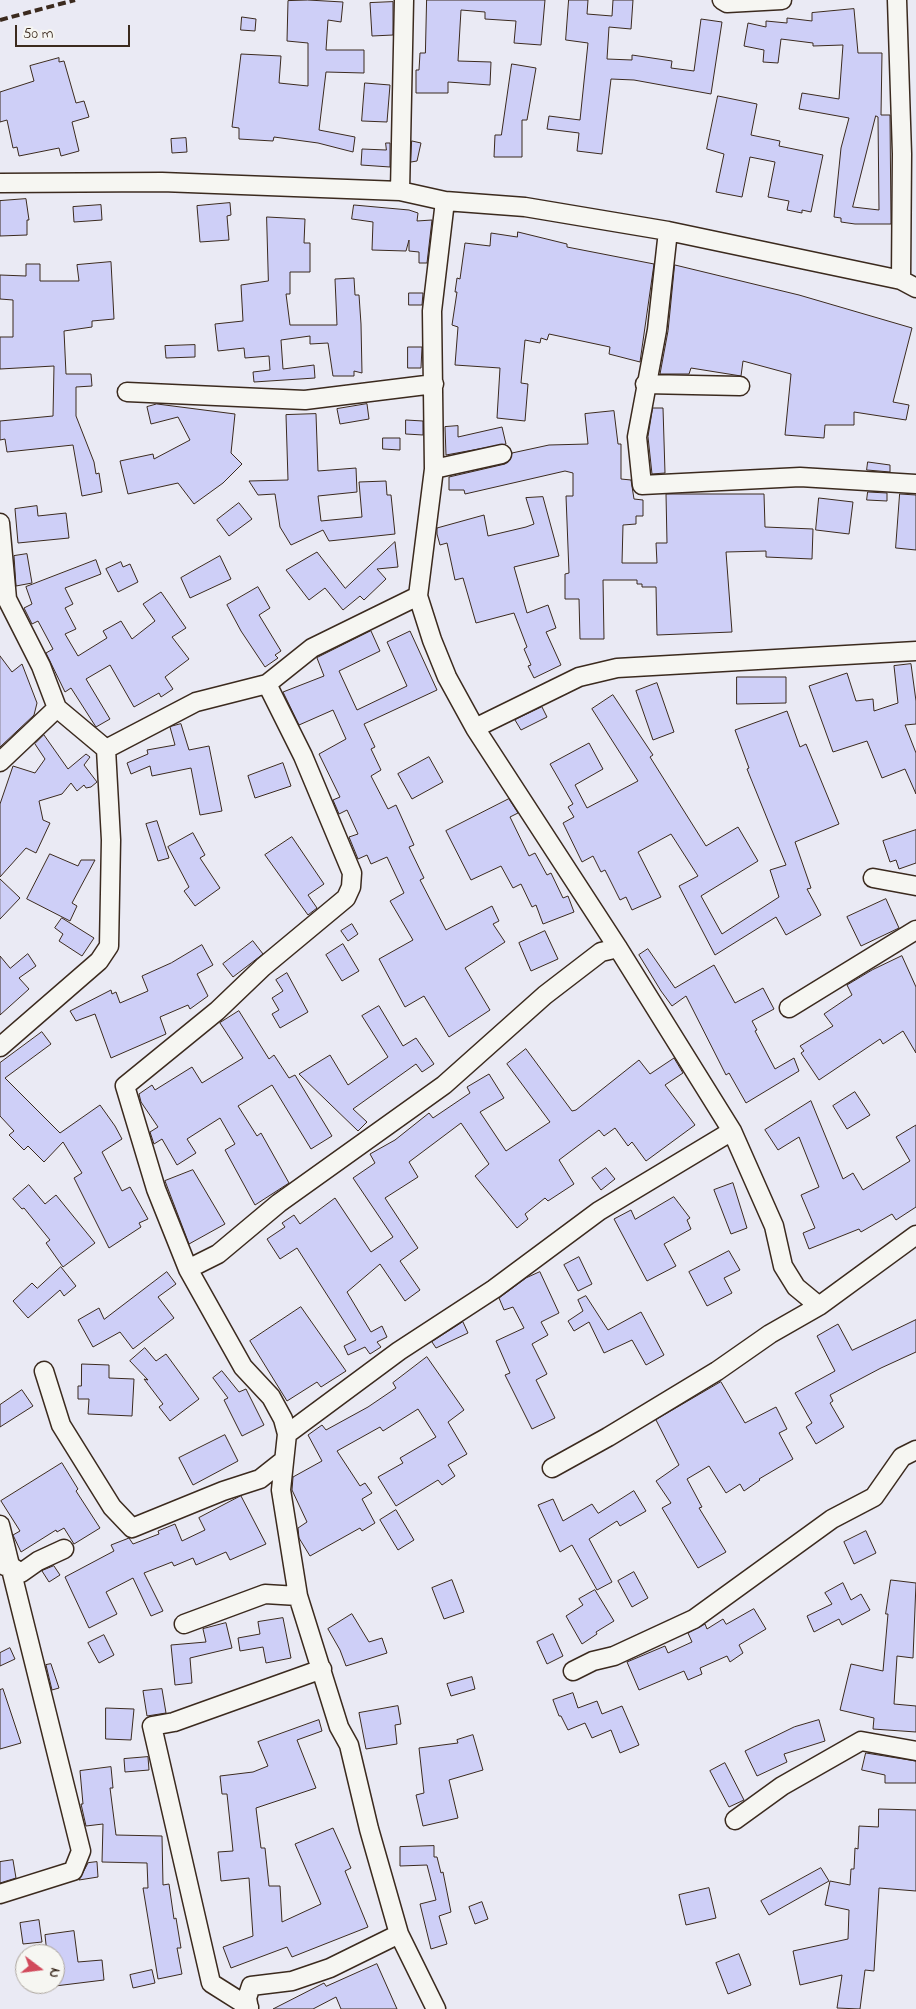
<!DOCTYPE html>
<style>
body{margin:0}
#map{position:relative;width:916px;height:2009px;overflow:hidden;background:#eaeaf4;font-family:"Indie Flower",sans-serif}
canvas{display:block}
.north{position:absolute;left:15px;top:1944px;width:50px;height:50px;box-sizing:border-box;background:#f6f6f2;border:1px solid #aba49d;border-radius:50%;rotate:105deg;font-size:14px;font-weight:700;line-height:20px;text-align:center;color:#3b2a1e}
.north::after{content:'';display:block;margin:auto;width:18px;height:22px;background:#d1495b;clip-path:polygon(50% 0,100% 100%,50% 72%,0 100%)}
.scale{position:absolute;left:15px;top:25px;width:115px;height:22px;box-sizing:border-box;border:2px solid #3b2a1e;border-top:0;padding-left:6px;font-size:15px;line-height:18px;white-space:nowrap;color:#3b2a1e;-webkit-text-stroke:4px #f6f6f2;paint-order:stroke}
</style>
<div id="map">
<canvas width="916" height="2009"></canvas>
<div class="north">N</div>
<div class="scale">50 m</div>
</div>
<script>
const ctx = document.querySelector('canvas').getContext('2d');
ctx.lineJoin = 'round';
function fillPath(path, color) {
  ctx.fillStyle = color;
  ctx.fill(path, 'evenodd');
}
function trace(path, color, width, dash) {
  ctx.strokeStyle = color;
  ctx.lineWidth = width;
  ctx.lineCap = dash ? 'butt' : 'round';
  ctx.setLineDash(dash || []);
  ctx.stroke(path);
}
const building = new Path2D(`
 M308,0L343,2L341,22L328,20L326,50H364V73L326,72L319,130L355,137L353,152L318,143L274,137L273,141L239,139V128L232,127L241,54L281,56L279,83L308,86V43L287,41L288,1Z
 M427,0H545L541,45L514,43L516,21L485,19V12L461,10L458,61L491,62L490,85L448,82V93H416V70H419L420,53H425Z
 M569,0H588L587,14L612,16L613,0H633L631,29L609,27L607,59L632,60V55L672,61L671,68L694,71L701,19L722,22L711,94L634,80L611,79L602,154L577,151L579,133L547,129L549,116L580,120L588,43L566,40Z
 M393,2V35L372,36L370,3Z
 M854,9L858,53H882L881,115H890L891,224H855L841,222V218L834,217L841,148L849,118L799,109L802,93L839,99L843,45L813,46V43L781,39L778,63L763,62L764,50L744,46L748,23L766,27V21L787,23V18L812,21V13ZM876,116L878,117L879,210L853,207Z
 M242,17L256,19L255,31L241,30Z
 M59,58V62L64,61L76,103L84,101L89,117L72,122L79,151L61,156L59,148L19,156L17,147L13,148L7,120L0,122V92L34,81L30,66Z
 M512,64L536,68L527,120H522V157H494L495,135H501Z
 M365,83L390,85L387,122L362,121Z
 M718,96L757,104L751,135L780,141L779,146L823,155L811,212L802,210V213L787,210L789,201L768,197L775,162L750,157L742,197L716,192L724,154L707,149Z
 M186,138L187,152L172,153L171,139Z
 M412,141L421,143L417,161L411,162Z
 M386,143H390V167L361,165L362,149L386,150Z
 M26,199L29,220H27V235L0,236V201Z
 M230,203L231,215L227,216L229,240L200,242L197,206Z
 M101,205L102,220L74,222L73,207Z
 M354,205L409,210L418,213L417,221L432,220L427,263H419V252L409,251V240L406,251L372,250L373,222L352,219Z
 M267,217L305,219L304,243H310V272H290V294H286L290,325H337L335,279L354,278L355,295H359L361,324L362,373L354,371V376H333L328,343L310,344V336L281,340L283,369L314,365L315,378L254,382L253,372L270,370L269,356L245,358L244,348L218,351L215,324L243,321L241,285L268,281Z
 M518,232L567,244V247L654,264L640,362L609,354L610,347L549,334L547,340L541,338L540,343L525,340L521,383L528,384L525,421L497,418L500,368L455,365L458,327L452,325L457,292H455L457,278L460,279L465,243L490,246L491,233L517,237Z
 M111,262L114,319L92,321V327L64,331L66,374H91L92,386L76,387V416L94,462L96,474L99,473L102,492L82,496L73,445L7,452L5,439L0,440V421L53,416L54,366L0,369V337H13V300L0,299V275L26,276V264H40V281H79L77,265Z
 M675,265L799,295L912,328L893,402L909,405L906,420L854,412V425H825L824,438L785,435L791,374L743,361L741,376L691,368L689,374H660L668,331Z
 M409,293H423L422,305H409Z
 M195,345V357L166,358L165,346Z
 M408,347H422L421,368H408Z
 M157,404L235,414L231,453L242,464L223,483L194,504L178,483L128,494L120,461L153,454L154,459L190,440L178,417L151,424L147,407Z
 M367,404L369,419L340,424L337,409Z
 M653,408H663L665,473L652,474L648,437Z
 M614,411L618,444H621V479L631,480L634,499L643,500V516H636V524L623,525L622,563H657L656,543H667L666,494H764L765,527L813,529L812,559L766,557V551L726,552L732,632L657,635L656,587H642V584H637V580H603L604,639H580L579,599H565V574L569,573L566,496H573V473L565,471L465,494L464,490H449V477L505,464L509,461L512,453L549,445L588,444L585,414Z
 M316,414L318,471L356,468L357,492L318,496L321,521L362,517L359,482L386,481L387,495H391L395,534L329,541L323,530L291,545L280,527L275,494L258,495L249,481L288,480L286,415Z
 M406,420L423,421V435L406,434Z
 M458,426V437L502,427L506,444L446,455L445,427Z
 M383,438H400V450L383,449Z
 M868,462L890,465V472L867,470Z
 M868,492L887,493V501L867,500Z
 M900,494L916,495V550L896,548Z
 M543,497L559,556L514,567L527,613L548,605L556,628L546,632L561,665L534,678L528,666L531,665L524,649L527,647L514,613L476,623L463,578L455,580L447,543L440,545L437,534V528L484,515L488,536L526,527L534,524L526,498Z
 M819,498L853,502L849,534L816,530Z
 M239,503L252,519L229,536L217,520Z
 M37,506L38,516L66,513L69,538L18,543L15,509Z
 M395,542L398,567L377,569L386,579L364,600L360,596L343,610L325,588L309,600L286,570L317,552L345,588Z
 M27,554L32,583L16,586L14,556Z
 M220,556L231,579L190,598L181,578Z
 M96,560L101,574L65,588L73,604L65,608L76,629L65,634L78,656L107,638L103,631L121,621L132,639L155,621L143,604L161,592L186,628L172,637L189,659L165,677L173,689L161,697L159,693L134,707L110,665L86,679L110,719L96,727L71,688L65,692L46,653L53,649L38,621L32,624L24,608L32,604L26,587Z
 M121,562L123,567L130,564L138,582L118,592L106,569Z
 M258,587L270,608L259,615L281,651L275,655L278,658L265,667L241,631L227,605Z
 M371,631L380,651L339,671L357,710L407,686L387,642L410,631L437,690L364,724L375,747L371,749L381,770L371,776L388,809L396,805L414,845L409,847L424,878L420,880L446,930L492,906L499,921L493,924L505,942L465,968L490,1010L449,1037L424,996L405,1007L379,959L413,940L390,901L404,893L387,857L371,864L367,855L358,859L349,837L358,834L347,810L339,814L333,800L340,797L319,754L346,739L333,710L299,725L283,692L324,676L317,658Z
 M0,656L12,672L22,664L37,703L34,715L0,747Z
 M911,664L916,701V724L905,725L916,753V794L905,769L882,778L867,741L833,752L809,686L847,673L856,701L873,699L874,711L898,703L894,666Z
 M737,677H786V703L737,704Z
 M657,683L674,732L653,740L636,691Z
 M613,695L653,755L650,757L706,846L738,827L758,861L701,896L722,934L779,897L770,870L786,865L747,769L749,768L735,730L787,711L800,747L806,744L839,824L795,842L811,888L807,889L821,915L786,935L776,917L715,955L679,886L698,876L671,834L638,852L661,897L632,910L626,897L620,900L605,870L601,872L593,856L582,862L563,823L574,817L568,807L573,804L550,764L589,743L603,769L575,785L587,808L638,781L592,709Z
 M542,707L547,717L521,730L515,720Z
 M181,724L189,750L209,746L222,811L200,815L191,768L152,776L150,766L131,774L127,763L148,754L147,750L175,745L170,727Z
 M44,735L68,769L86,754L90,757L84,765L97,782L91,787L86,788L84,785L77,791L71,783L62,794L39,801L43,820L50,823L36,853L26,848L0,877V804L13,766L35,773L45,759L35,744Z
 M429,757L443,782L412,799L398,774Z
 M283,763L291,786L255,798L248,776Z
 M509,799L518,813L510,817L529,856L535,853L547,875L551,873L563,898L568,896L574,912L543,924L536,905L532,907L521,884L513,888L501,866L471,880L446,831Z
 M157,821L169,858L158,861L146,824Z
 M916,830V863L899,869L896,860L890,862L883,841Z
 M193,833L205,855L200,858L220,888L195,906L184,891L189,887L168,847Z
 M292,837L324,884L308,895L317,908L308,915L265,855Z
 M50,854L78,866L81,860H95L72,903L77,906L70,921L27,899Z
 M0,879L20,898L0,919Z
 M886,899L899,928L861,946L847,917Z
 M62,918L94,938L82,956L59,941L63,934L55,928Z
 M352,924L358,934L348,941L341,931Z
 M545,931L558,959L531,971L519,943Z
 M253,941L263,954L233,977L223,964Z
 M343,944L359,971L342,981L326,955Z
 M202,945L213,965L197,974L208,996L190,1009L188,1005L160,1017L166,1034L111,1058L95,1014L76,1021L70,1011L111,990L112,994L116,992L120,1003L148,991L142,976L171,963Z
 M648,949L675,988L714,965L735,1003L763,988L774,1009L752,1021L757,1030L755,1031L775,1069L794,1058L799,1071L746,1103L729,1073L726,1075L686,996L672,1006L661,991L639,955Z
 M28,954L36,966L19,978L29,989L0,1015V956L10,968Z
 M902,956L916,987V1053L903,1031L883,1044L880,1039L819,1080L801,1053L804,1051L800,1046L833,1026L824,1014L852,995L847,985L872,970Z
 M287,973L308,1012L280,1028L272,1014L279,1010L272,998L283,991L276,980Z
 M379,1006L403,1046L416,1038L434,1064L422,1072L416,1064L353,1109L367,1122L358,1131L299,1074L330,1055L348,1085L388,1057L362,1016Z
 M239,1011L269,1059L274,1055L289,1078L295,1075L332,1136L311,1149L272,1085L238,1106L257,1136L261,1133L289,1183L255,1205L225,1150L235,1144L220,1118L187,1139L196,1153L177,1165L162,1139L154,1144L150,1132L158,1127L141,1102L139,1094L152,1085L155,1090L192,1067L202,1083L243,1058L220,1023Z
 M42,1032L51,1044L5,1078L60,1133L100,1105L115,1126L122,1139L102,1152L122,1191L130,1187L148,1219L139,1223L141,1227L109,1248L74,1178L82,1173L63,1142L44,1162L28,1146L24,1150L9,1135L14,1131L0,1116V1063Z
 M526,1049L572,1111L576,1110L639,1060L650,1074L674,1058L683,1073L665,1085L695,1125L646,1161L632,1142L628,1146L615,1128L604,1136L599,1130L559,1160L574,1184L548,1201L545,1198L525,1214L528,1219L517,1228L475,1176L489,1164L461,1123L409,1162L418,1177L385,1198L418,1248L400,1261L420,1290L405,1301L380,1264L347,1292L371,1332L382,1326L387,1337L377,1342L381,1347L370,1354L365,1347L348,1355L344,1346L356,1340L297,1248L280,1259L267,1239L285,1227L282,1223L294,1215L300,1224L335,1198L371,1252L393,1237L353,1178L375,1163L370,1154L395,1140L429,1113L433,1118L470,1093L467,1087L489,1074L504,1098L480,1112L506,1151L550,1122L507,1064Z
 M855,1092L870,1115L847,1129L833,1106Z
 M811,1101L843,1179L853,1173L863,1190L910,1161L896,1137L916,1125V1207L896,1220L892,1214L861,1232L859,1229L809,1249L803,1233L815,1228L801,1195L819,1187L799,1137L778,1150L765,1130Z
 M606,1168L615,1179L601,1190L592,1178Z
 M193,1170L225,1224L189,1244L165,1181Z
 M733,1183L747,1228L731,1234L714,1190Z
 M29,1185L45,1204L56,1195L95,1243L63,1267L46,1243L50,1240L24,1208L22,1209L13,1199Z
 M674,1197L690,1218L687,1220L691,1229L664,1244L676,1266L647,1281L614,1219L631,1210L635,1219Z
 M729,1251L740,1270L724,1278L732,1293L707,1306L689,1272Z
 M579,1257L592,1284L578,1291L564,1265Z
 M61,1267L76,1286L64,1296L60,1290L28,1318L13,1301L32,1283L37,1288Z
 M167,1272L176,1284L158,1297L174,1318L133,1349L120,1332L93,1347L78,1320L99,1308L104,1319Z
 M540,1272L559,1313L541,1322L548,1335L532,1344L547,1374L536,1380L555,1418L532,1429L505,1375L510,1373L496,1341L524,1328L513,1307L504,1310L499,1298L526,1278Z
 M586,1296L608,1330L641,1312L664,1355L646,1365L632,1340L604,1353L589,1322L574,1331L568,1321L583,1311L578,1300Z
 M301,1307L346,1371L321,1387L317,1382L287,1401L250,1341Z
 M916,1320V1352L881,1368L830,1395L833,1401L830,1403L844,1427L816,1444L806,1427L812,1423L795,1393L835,1371L817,1336L838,1324L852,1350Z
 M463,1322L468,1333L436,1348L432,1342Z
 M145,1348L156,1361L166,1354L199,1399L170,1421L159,1407L163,1404L144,1379L148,1380L130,1361Z
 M427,1357L464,1410L448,1422L467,1454L448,1465L455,1476L442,1485L438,1480L396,1506L378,1477L403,1463L400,1458L436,1437L418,1409L383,1431L380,1427L337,1451L360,1486L365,1483L372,1493L362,1499L375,1523L362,1531L360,1528L310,1556L299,1538L298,1528L307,1522L292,1490L293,1477L322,1461L308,1435L322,1425L326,1430L368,1407L396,1388L393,1383Z
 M82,1364L109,1365V1378L134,1379L132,1416L88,1414L89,1399H78V1386H81Z
 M222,1371L239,1392L246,1389L264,1425L242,1436L224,1400L228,1398L213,1378Z
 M721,1382L745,1423L776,1407L787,1429L779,1433L793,1459L759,1479L760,1480L744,1491L740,1484L726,1493L709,1466L687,1479L702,1507L699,1508L726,1552L698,1568L662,1508L671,1503L656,1481L679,1465L656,1420Z
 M22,1390L33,1406L0,1427V1405Z
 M225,1435L238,1461L193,1485L179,1458Z
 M62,1463L78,1489L76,1491L100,1528L74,1544L64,1528L57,1532L56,1530L21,1552L13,1535L20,1531L1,1501Z
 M634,1491L646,1511L620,1526L617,1521L589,1539L612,1582L597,1590L572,1545L560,1552L538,1505L553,1499L563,1521L592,1504L598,1513Z
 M241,1496L266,1544L230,1560L226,1552L196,1565L193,1558L174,1566L172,1562L144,1573L163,1611L151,1616L133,1578L106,1592L117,1614L89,1628L65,1577L114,1551L111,1545L129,1538L133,1544L159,1534L158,1531L175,1524L182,1541L205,1530L199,1518Z
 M396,1510L414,1540L398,1550L380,1520Z
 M866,1531L876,1553L854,1564L844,1542Z
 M54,1566L60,1575L49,1582L42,1571Z
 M634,1572L648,1598L632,1607L618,1581Z
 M452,1580L464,1612L444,1619L432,1588Z
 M891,1580L916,1583L913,1658L897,1656L894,1704L916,1706V1732L873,1729L874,1718L840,1710L851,1664L883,1671L888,1614H886Z
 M843,1583L851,1600L861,1594L870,1610L842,1625L839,1619L814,1632L807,1616L832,1604L825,1593Z
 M595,1590L614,1621L596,1632L597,1634L582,1644L566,1616L583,1605L579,1599Z
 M754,1609L766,1629L739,1645L743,1653L730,1662L727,1656L700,1668L702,1674L688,1680L684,1671L639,1690L627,1662L665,1646L668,1653L692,1642L688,1633L705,1624L707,1629L723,1619L726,1624Z
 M352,1614L369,1642L382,1638L387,1653L346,1666L340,1650L328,1629Z
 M283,1618L291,1658L266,1663L263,1647L240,1651L238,1638L260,1634L258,1622Z
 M226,1623L232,1648L190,1658L192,1683L175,1685L171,1645L206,1642L203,1629Z
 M553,1634L563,1656L547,1664L537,1642Z
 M104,1635L114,1655L99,1663L88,1643Z
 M10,1648L15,1659L0,1666V1653Z
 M51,1664L59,1688L52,1690L46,1665Z
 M472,1677L475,1689L451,1696L447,1684Z
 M3,1689L21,1743L0,1749V1690Z
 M162,1689L166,1713L147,1716L143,1691Z
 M573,1693L578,1708L597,1701L602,1714L622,1706L639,1745L620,1753L611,1730L592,1738L585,1723L568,1730L561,1716H559L553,1700Z
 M398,1706L401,1724L395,1725L397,1744L366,1749L359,1713Z
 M106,1708L134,1709L131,1740L106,1739Z
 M319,1720L322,1731L297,1740L316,1788L256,1808L261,1848H265L269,1886H280L282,1922L321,1904L295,1844L333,1828L351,1868L345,1871L368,1927L292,1957L287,1947L231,1968L223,1947L253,1936L249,1878L221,1881L218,1852L233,1851L227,1794H222L220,1776L253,1772L268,1766L258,1742Z
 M819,1720L825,1741L784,1754L787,1762L757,1776L745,1751L794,1727Z
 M473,1735L483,1770L449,1780L458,1818L423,1826L416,1795L424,1793L419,1748L458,1743L457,1740Z
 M866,1753L916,1761V1783H885V1775L862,1770Z
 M148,1757L149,1770L125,1772L124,1759Z
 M725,1763L744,1800L729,1807L710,1771Z
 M111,1767L113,1788H110L116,1835L162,1836L163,1885L169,1884L174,1919L176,1918L181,1948H177L182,1974L158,1979L143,1888H148L147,1863L102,1862L103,1824L86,1826L81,1804H83L80,1771Z
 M879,1809L916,1810V1891L879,1888L874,1971L865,1970L860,2009L837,2008L842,1975L800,1985L793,1951L848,1939L849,1910L825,1905L830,1881L850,1885L851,1869H854L855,1848L858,1849L859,1826L878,1827Z
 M434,1846V1857H437L441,1873L443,1872L451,1912L439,1916L447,1944L431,1949L420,1904L436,1900L427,1865L400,1866V1847Z
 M13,1860L16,1878L0,1883V1862Z
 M97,1862L98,1877L79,1880L88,1863Z
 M821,1868L829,1881L769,1915L761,1901Z
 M709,1888L716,1918L686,1925L679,1895Z
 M482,1902L488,1919L475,1924L469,1907Z
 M39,1920L42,1942L23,1944L20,1923Z
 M74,1931L78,1962L102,1960L104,1980L55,1986V1954H47L45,1935Z
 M739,1954L751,1985L728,1994L716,1963Z
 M377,1964L397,2009H341L336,1997L313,2009H273L324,1983L326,1986Z
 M152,1970L155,1983L133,1988L130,1975Z`);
fillPath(building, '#cecff7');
trace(building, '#3b2a1e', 1);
const minor = new Path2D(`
 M722,0L727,3L782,0
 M897,0L902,154L901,280
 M0,183L162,182L400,191L445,201L525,207L668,231L901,280L916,288
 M400,191L404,0
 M445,201L432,311L434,469L418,596L432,640L447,677L475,728L618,948L732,1131L774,1226L783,1266L796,1287L819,1306
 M668,231L657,330L637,437L642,485L800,477L916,484
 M645,384L740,386
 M127,392L305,400L434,384
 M434,469L502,454
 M0,523L7,599L41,666L57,708L106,749L111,840L109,946L99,961L0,1047
 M267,684L303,756L352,873L351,887L346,898L263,967L217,1011L125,1086L156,1189L188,1269L243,1367L271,1397L283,1419L287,1434L281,1490L298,1596L339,1727L349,1745L369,1829L399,1934L436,2009
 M475,728L579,677L617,668L916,651
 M106,749L196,702L267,684L312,648L418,596
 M0,762L57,708
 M873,878L916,886
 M789,1008L916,930
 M188,1269L218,1254L279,1203L444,1085L545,995L601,952L618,948
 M44,1371L61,1425L112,1507L132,1528L223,1491L260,1479L284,1460
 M287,1434L399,1351L494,1289L599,1211L732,1131
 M552,1468L608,1437L717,1371L770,1334L819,1306L916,1235
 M0,1525L81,1851L73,1871L0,1894
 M5,1566L9,1565L21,1573L38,1561L64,1549
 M184,1624L265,1594L298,1596
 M573,1671L593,1661L614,1656L694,1619L832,1519L874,1497L902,1457L916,1450
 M735,1820L782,1786L861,1741L916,1751
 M249,2007L211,1983L152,1726L174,1722L322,1669
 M249,2009L247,1998L251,1986L292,1981L330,1968L399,1934`);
trace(minor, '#3b2a1e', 21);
trace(minor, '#f6f6f2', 18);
trace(new Path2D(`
 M0,20L75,0`), '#3b2a1e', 4, [8, 4]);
</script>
